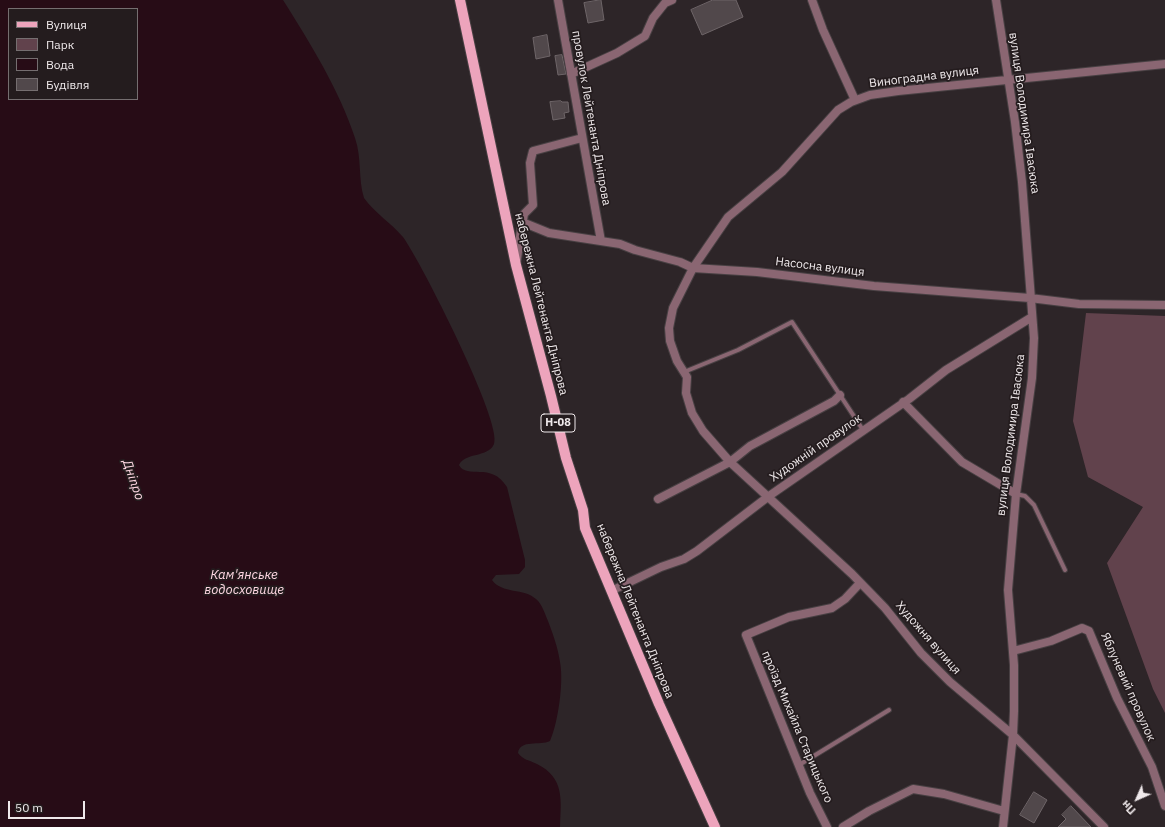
<!DOCTYPE html>
<meta charset="utf-8">
<style>
body{margin:0}
#map{position:relative;width:1165px;height:827px;overflow:hidden;background:#2d2528;font-family:"IBM Plex Sans",sans-serif}
canvas{display:block}
.legend{position:absolute;left:8px;top:8px;width:130px;height:92px;box-sizing:border-box;background:#241c1e;border:1px solid #756e70;margin:0;padding:5px 7px;list-style:none;font-size:12px;color:#efe9eb}
.legend li{display:flex;align-items:center;gap:8px;height:20px}
.legend b{width:20px;border:1px solid #756e70}
.north{position:absolute;left:1117px;top:779px;width:40px;height:40px;-webkit-text-stroke:3px #241c1e;paint-order:stroke;rotate:225deg;font-size:11px;font-weight:700;line-height:16px;text-align:center;color:#efe9eb}
.north::after{content:'';display:block;margin:auto;width:14px;height:18px;background:#efe9eb;clip-path:polygon(50% 0,100% 100%,50% 72%,0 100%)}
.scale{position:absolute;left:8px;top:801px;width:77px;height:18px;box-sizing:border-box;border:2px solid #efe9eb;border-top:0;padding-left:5px;font-size:12px;line-height:14px;white-space:nowrap;color:#efe9eb;-webkit-text-stroke:3px #241c1e;paint-order:stroke}
</style>
<div id="map">
<canvas width="1165" height="827"></canvas>
<ul class="legend">
<li><b style="height:5px;background:#eda4bc"></b>Вулиця</li>
<li><b style="height:11px;background:#61424c"></b>Парк</li>
<li><b style="height:11px;background:#270c16"></b>Вода</li>
<li><b style="height:11px;background:#51484b"></b>Будівля</li>
</ul>
<div class="north">Пн</div>
<div class="scale">50 m</div>
</div>
<script>
const ctx = document.querySelector('canvas').getContext('2d');
ctx.lineJoin = 'round';
function fillPath(path, color) {
  ctx.fillStyle = color;
  ctx.fill(path, 'evenodd');
}
function trace(path, color, width, dash) {
  ctx.strokeStyle = color;
  ctx.lineWidth = width;
  ctx.lineCap = dash ? 'butt' : 'round';
  ctx.setLineDash(dash || []);
  ctx.stroke(path);
}
function drawText(font, color, halo, rows, align = 'center') {
  ctx.font = font + ' "IBM Plex Sans",sans-serif';
  ctx.lineWidth = 3.5;
  ctx.setLineDash([]);
  ctx.textBaseline = 'middle';
  ctx.strokeStyle = halo;
  ctx.fillStyle = color;
  for (const [text, x, y, turn = 0] of rows) {
    ctx.save();
    ctx.translate(x, y);
    ctx.rotate((+turn || 0) * Math.PI / 180);
    ctx.textAlign = isNaN(turn) ? turn : align;
    if (halo) ctx.strokeText(text, 0, 0);
    ctx.fillText(text, 0, 0);
    ctx.restore();
  }
}
fillPath(new Path2D(`
 M1086,313L1165,316V713L1153,689L1107,563L1143,507L1088,477L1073,421Z`), '#61424c');
fillPath(new Path2D(`
 M0,0H283C310,43 339,89 355,138C362,158 358,179 364,198C375,213 391,223 403,237C420,260 503,423 494,444C488,458 465,452 459,465C467,480 491,461 507,487L525,560V567L519,574L496,575L492,580C502,594 524,588 536,599C542,604 545,614 548,621C553,634 558,648 560,662C564,682 558,723 550,741C540,746 520,739 518,753C523,760 529,760 537,764C565,778 561,800 560,827H0ZM9,9H137V99H9Z`), '#270c16');
const building = new Path2D(`
 M601,0L604,20L588,23L584,3Z
 M713,0H736L743,17L702,35L691,10Z
 M547,35L550,56L536,59L533,38Z
 M562,55L566,74L558,75L555,56Z
 M561,101L562,102H568L569,112L564,113L565,118L553,120L550,102Z
 M1034,792L1047,800L1034,823L1020,815Z
 M1071,806L1091,827H1058L1066,819L1062,815Z`);
fillPath(building, '#51484b');
trace(building, '#6e6568', 1);
const service = new Path2D(`
 M684,372L738,350L792,322L863,430
 M1016,494L1025,496L1034,505L1065,570
 M799,765L889,710`);
const minor = new Path2D(`
 M558,0L601,241
 M812,0L823,30L855,100
 M996,0L1015,122L1022,182L1034,338L1032,378L1016,494L1008,590L1014,665V711L1013,735L1003,827
 M571,74L617,53L645,36L653,18L665,3L672,0
 M522,227L524,214L533,205L530,163L533,151L582,138
 M517,259L522,222L549,233L620,244L635,250L680,262L693,268L757,272L874,286L1030,298L1079,304L1165,305
 M903,402L962,462L1016,494
 M658,499L730,462L750,446L834,401L840,395
 M611,591L661,567L684,559L697,551L769,496L909,399L946,370L1032,317
 M1013,651L1051,641L1082,628L1089,631L1117,698L1152,767L1165,806
 M827,827L810,793L746,635L789,617L832,608L845,599L860,583
 M843,827L869,811L913,789L944,794L1004,811
 M1104,827L1013,735L950,682L921,653L885,608L852,574L730,462L703,431L692,413L686,393L687,377L677,361L670,341L669,328L673,308L693,268L728,217L782,172L838,110L851,102L870,95L898,91L1165,64`);
const primary = new Path2D(`
 M460,0L516,265L551,396L566,458L583,510L585,528L659,704L715,827`);
trace(service, '#484043', 6);
trace(minor, '#484043', 10);
trace(primary, '#484043', 12);
trace(service, '#8a6672', 4);
trace(minor, '#8a6672', 8);
trace(primary, '#eda4bc', 10);
for (const [x, y, w] of [
 [558,423,34]
]) {
  const box = new Path2D();
  box.roundRect(x - w / 2, y - 9, w, 18, 3);
  ctx.fillStyle = '#241c1e';
  ctx.fill(box);
  trace(box, '#efe9eb', 1);
}
drawText('bold 11px', '#efe9eb', null, [
 ["Н-08",558,423]
]);
drawText('12px', '#efe9eb', '#241c1e', [
 ["Виноградна вулиця",924,77,-7],
 ["вулиця Володимира Івасюка",1024,113,82],
 ["провулок Лейтенанта Дніпрова",591,118,80],
 ["Насосна вулиця",820,267,7],
 ["набережна Лейтенанта Дніпрова",541,304,76],
 ["вулиця Володимира Івасюка",1011,435,-83],
 ["Художній провулок",816,448,-35],
 ["набережна Лейтенанта Дніпрова",635,611,68],
 ["Художня вулиця",928,638,49],
 ["Яблуневий провулок",1128,687,66],
 ["проїзд Михайла Старицького",797,727,67]
]);
drawText('italic 13px', '#fdd6e1', '#241c1e', [
 ["Дніпро",133,480,71],
 ["Кам'янське",244,575],
 ["водосховище",244,590]
]);
</script>
